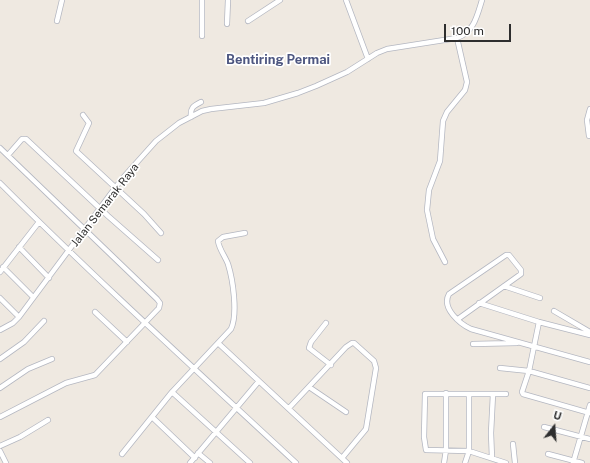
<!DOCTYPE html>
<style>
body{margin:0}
#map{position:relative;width:590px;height:463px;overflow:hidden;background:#efe9e1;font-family:"Public Sans",sans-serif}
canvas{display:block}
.north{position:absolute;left:534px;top:407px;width:40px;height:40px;-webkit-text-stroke:3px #fff;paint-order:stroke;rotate:17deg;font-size:11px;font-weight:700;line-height:16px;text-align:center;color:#2e2e2e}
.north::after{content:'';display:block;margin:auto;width:14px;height:18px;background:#2e2e2e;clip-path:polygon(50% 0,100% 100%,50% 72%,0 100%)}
.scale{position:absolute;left:444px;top:24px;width:67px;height:18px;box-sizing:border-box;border:2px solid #2e2e2e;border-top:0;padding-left:5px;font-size:12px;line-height:14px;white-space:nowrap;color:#2e2e2e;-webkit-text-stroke:3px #fff;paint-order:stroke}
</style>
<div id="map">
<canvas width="590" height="463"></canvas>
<div class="north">U</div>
<div class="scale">100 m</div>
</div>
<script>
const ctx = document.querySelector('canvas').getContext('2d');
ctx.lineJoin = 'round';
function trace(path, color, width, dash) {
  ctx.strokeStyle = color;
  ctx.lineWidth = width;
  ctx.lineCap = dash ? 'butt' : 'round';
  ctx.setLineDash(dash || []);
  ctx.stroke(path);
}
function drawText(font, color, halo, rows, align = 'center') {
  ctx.font = font + ' "Public Sans",sans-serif';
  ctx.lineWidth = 3.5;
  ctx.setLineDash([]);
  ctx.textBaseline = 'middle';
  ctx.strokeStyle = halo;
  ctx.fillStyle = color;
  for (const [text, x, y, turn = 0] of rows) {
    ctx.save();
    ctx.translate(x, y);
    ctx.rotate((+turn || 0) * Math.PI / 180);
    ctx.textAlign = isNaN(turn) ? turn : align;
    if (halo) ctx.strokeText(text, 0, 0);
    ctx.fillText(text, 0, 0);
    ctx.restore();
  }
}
const street = new Path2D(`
 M346,0L368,59
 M57,21L62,0
 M248,21L280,0
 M227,24L228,0
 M202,36V0
 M83,115L89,123L76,151L144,214L161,233
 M191,117C190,108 193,106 201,102
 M589,136L587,120L590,109
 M0,148L157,299L160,303L159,308L95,375L66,383L0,417
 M8,155L22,139H26L108,216L158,260
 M0,183C96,279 197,371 296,463
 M19,247L49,278
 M445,262L433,239L427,210L429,190L440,161L443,121L447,112L465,90L467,82L457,38
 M3,267L33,297
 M0,272L39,222
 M504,286L540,298
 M0,298L19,317
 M479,303L539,322L590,335
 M554,311L590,332
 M95,312L127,342
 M458,319L521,274V270L509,255H506L449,294C441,308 460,324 471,329L590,362
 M539,322L529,371L522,392L523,394L590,413
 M326,323L311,342L309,348L331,365
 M0,330L13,323L19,317L121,180L156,141L179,123L202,111L211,109L264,103L298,93L316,86L347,72L377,53L387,49L457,38C474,32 477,16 482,0
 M218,343L347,463
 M473,344L517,343
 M0,359L24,342L44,321
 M500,368L529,371L590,388
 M309,387L346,412
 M0,388L28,369L52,359
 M172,392L231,329C238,314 233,280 228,264C225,256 219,249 218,241L223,237L245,233
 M493,394H506
 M289,408L346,347L352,343H354L374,361L376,368L366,429L342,458
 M152,417L195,458
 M544,427L590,439
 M513,444L515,463
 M0,446L20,437L48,420
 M0,451L6,463
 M198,453L210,463
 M122,454L172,392L250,463
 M548,454L582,463
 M492,458L491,433L493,394H425L424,437L426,450L469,451L506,463
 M190,463L259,381
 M444,463L446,450V393
 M465,463L469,451V394
 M573,463L590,405`);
trace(street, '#b4b7c1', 6);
trace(street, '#fff', 4.5);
drawText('11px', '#2e2e2e', '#fff', [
 ["Jalan Semarak Raya",105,205,-52]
]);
drawText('bold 13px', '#4d5680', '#fff', [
 ["Bentiring Permai",278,60]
]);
</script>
